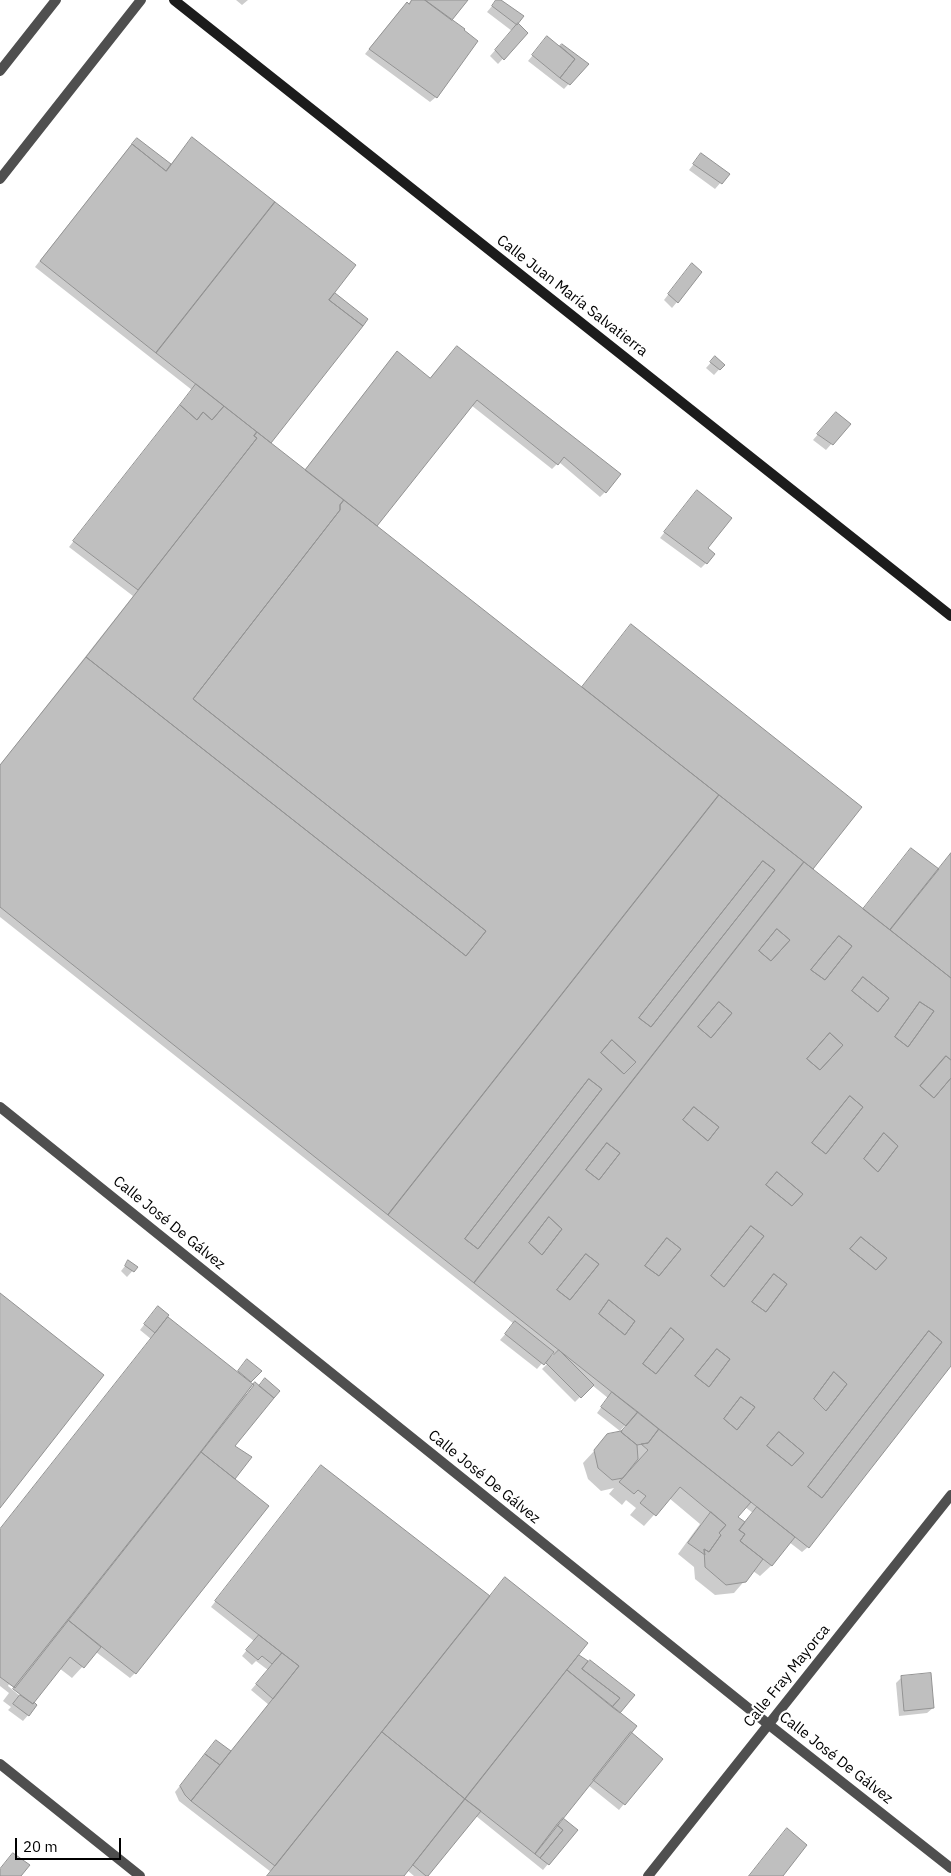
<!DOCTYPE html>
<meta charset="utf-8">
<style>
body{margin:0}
#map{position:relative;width:951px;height:1876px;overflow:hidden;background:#fff;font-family:"IBM Plex Sans",sans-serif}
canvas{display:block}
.scale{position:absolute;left:15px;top:1838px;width:106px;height:22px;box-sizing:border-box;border:2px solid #000;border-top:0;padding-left:6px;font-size:15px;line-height:18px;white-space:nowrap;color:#000;-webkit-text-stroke:4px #fff;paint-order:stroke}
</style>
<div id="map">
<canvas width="951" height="1876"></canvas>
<div class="scale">20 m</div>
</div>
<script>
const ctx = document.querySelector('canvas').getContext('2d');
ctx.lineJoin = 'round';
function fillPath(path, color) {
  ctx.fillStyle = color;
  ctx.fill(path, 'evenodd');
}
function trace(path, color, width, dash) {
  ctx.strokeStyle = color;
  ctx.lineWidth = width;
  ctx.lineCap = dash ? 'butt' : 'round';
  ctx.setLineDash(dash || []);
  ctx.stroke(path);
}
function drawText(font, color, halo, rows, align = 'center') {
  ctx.font = font + ' "IBM Plex Sans",sans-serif';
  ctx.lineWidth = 4.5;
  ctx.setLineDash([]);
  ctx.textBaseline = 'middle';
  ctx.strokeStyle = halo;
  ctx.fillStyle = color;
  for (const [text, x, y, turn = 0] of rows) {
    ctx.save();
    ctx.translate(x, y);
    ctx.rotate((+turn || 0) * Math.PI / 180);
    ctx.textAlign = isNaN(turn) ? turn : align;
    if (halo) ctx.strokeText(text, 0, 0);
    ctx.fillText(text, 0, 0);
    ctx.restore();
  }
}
fillPath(new Path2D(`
 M236,0H248L242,5Z
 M411,0H467L450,20L436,97L430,102L365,54L401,9L408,5Z
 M497,0H499L516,24L527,33L498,64L490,56L512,31L487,12Z
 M542,44L560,48L562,46L587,64L564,89L528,61Z
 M192,138L333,293L366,320L269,443L304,471L392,358L430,379L452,353L605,492L600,497L559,462L552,469L471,405L375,526L581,688L626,631L860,807L812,870L862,910L938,870L951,853V1364L808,1547L802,1552L789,1542L772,1565L760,1576L753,1571L734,1593L715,1595L695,1579L694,1567L678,1554L700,1524L669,1498L644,1526L630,1515L636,1508L626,1500L622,1505L609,1494L614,1488L601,1491L588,1479L583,1463L608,1436H619L630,1424H626L620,1431L597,1413L608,1398L592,1385L575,1402L542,1369L555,1356L551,1353L537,1369L500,1340L514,1324L0,917V765L133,596L69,547L192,390L35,267L131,145L170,165ZM634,1408L652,1425L632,1409ZM745,1507L753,1513L743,1523L737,1517Z
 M701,155L728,174L715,189L689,170Z
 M687,270L701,273L672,308L664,300Z
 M715,358L723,365L714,375L706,368Z
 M831,419L849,424L826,450L813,440Z
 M692,497L707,548L706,563L701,568L660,538Z
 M129,1261L136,1267L127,1277L121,1271Z
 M153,1313L166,1317L237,1372L247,1361L260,1371L249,1382L233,1446V1479L135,1673L130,1678L96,1652L72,1678L59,1668L32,1702L9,1684L8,1686L31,1705L33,1703L36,1706L23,1721L8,1710L11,1707L3,1701L9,1693L0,1686V1530L151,1339L140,1330Z
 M316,1472L489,1597L505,1578L577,1655L588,1664L630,1732L661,1759L619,1810L588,1785L561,1819L548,1864L543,1870L476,1816L427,1876H414L407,1870L403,1876H268L271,1872L179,1801L175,1792L211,1747L231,1752L269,1705L251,1690L268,1670L256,1661L252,1665L242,1656L254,1641L211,1607Z
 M902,1677L933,1708L927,1713L899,1716L896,1683Z`), '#0003');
const building = new Path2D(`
 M412,0H425L465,29L464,30L478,41L437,98L369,49L407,2L409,4Z
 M425,0H468L452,20Z
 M496,0H501L524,16L517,25L492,6Z
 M518,23L528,33L504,60L495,50Z
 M547,36L575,59L560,78L532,55Z
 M562,44L589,64L570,85L560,78L575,59L560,46Z
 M192,137L275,202L156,353L40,261L132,144L166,171Z
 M137,138L171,164L166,171L132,144Z
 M701,153L730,174L722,184L693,164Z
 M275,202L356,265L329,300L363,326L271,443L156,353Z
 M692,263L702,272L678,303L668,294Z
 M335,293L368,319L363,326L329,300Z
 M457,346L621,474L606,493L564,457L558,465L477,400L377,526L305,470L397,351L430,378Z
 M715,356L725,365L720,370L710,362Z
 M196,384L224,406L212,420L203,412L197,420L180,405Z
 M180,405L197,420L203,412L212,420L224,406L257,432L254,436L257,438L138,590L73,541Z
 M836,412L851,424L833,445L817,434Z
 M257,432L344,500L340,505V510L193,699L486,931L466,956L86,657L257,438L254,436Z
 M697,490L732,518L708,548L715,554L707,564L664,532Z
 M344,500L719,795L388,1215L0,907V765L86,657L466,956L486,931L193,699L340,510V505Z
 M631,624L862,807L813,869L582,687Z
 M719,795L804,862L474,1283L388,1215ZM763,861L775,870L651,1027L639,1018ZM612,1040L636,1062L624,1074L601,1053ZM589,1079L602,1089L478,1249L465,1239Z
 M911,848L939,869L890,930L863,909Z
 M951,853V978L890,930Z
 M763,861L775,870L651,1027L639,1018Z
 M804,862L951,978V1060L946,1056L920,1086L934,1098L951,1078V1366L809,1548L474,1283ZM777,929L790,940L771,961L759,951ZM839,936L852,946L825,980L811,970ZM863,977L889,998L878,1012L852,991ZM719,1002L732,1013L711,1038L698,1027ZM920,1002L934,1011L908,1047L895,1037ZM830,1033L843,1045L820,1070L807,1059ZM850,1096L863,1107L826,1154L812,1143ZM694,1107L719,1127L708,1141L683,1120ZM884,1133L898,1146L878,1172L864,1159ZM607,1143L620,1153L599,1180L586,1170ZM777,1172L803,1194L792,1206L766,1185ZM549,1217L562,1229L542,1255L529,1243ZM751,1226L764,1236L724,1287L711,1276ZM861,1237L887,1258L876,1270L850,1249ZM667,1238L681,1249L659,1276L645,1266ZM586,1254L599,1264L570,1300L557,1290ZM774,1274L787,1284L766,1312L752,1302ZM609,1300L635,1321L625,1335L599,1314ZM671,1328L684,1339L656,1374L643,1364ZM929,1331L942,1342L822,1498L808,1487ZM717,1349L730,1359L709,1387L695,1376ZM834,1372L847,1384L826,1411L814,1399ZM741,1397L755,1407L737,1430L724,1419ZM779,1432L804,1453L792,1466L767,1446Z
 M777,929L790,940L771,961L759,951Z
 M839,936L852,946L825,980L811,970Z
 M863,977L889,998L878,1012L852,991Z
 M719,1002L732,1013L711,1038L698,1027Z
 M920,1002L934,1011L908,1047L895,1037Z
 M830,1033L843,1045L820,1070L807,1059Z
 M612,1040L636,1062L624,1074L601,1053Z
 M946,1056L951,1060V1078L934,1098L920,1086Z
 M589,1079L602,1089L478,1249L465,1239Z
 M850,1096L863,1107L826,1154L812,1143Z
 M694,1107L719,1127L708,1141L683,1120Z
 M884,1133L898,1146L878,1172L864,1159Z
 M607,1143L620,1153L599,1180L586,1170Z
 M777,1172L803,1194L792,1206L766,1185Z
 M549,1217L562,1229L542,1255L529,1243Z
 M751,1226L764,1236L724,1287L711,1276Z
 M861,1237L887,1258L876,1270L850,1249Z
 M667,1238L681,1249L659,1276L645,1266Z
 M586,1254L599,1264L570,1300L557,1290Z
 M128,1260L138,1267L134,1272L125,1266Z
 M774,1274L787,1284L766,1312L752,1302Z
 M0,1293L104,1375L0,1508Z
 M609,1300L635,1321L625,1335L599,1314Z
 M158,1306L169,1315L155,1333L144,1324Z
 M168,1317L254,1385L15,1688L0,1677V1529Z
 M515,1321L554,1352L544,1365L505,1334Z
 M671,1328L684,1339L656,1374L643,1364Z
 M929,1331L942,1342L822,1498L808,1487Z
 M717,1349L730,1359L709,1387L695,1376Z
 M559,1350L594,1385L581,1398L546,1363Z
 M247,1359L262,1371L251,1382L238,1371Z
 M834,1372L847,1384L826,1411L814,1399Z
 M265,1378L280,1391L274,1398L259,1386Z
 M255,1382L274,1398L235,1446L252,1457L235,1479L201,1452Z
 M612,1392L638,1412L626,1426L601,1407Z
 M741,1397L755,1407L737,1430L724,1419Z
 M638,1412L659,1429L648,1443L637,1445L621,1432Z
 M659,1429L751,1502L738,1517L745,1522L739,1530L745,1534L740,1541L763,1559L746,1582L726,1585L705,1567L704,1549L709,1552L721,1535L719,1533L726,1525L680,1487L656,1516L640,1503L646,1496L638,1490L634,1494L619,1482L648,1450L641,1444L648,1443Z
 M622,1431L621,1432L637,1445L638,1459L623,1478L612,1480L598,1468L594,1450L607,1434Z
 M779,1432L804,1453L792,1466L767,1446Z
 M201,1452L269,1506L136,1674L68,1620Z
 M321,1465L490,1596L275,1866L191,1801L299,1666L215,1601Z
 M757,1507L795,1537L772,1566L740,1541L745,1534L739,1530Z
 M711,1512L726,1525L719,1533L721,1535L709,1552L704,1549L705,1555L688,1543Z
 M505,1577L588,1643L465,1799L382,1732Z
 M68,1620L101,1647L84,1668L70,1657L33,1704L13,1689Z
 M259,1635L282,1653L272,1664L262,1656L258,1660L246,1650Z
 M282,1653L299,1666L273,1699L256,1684Z
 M579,1655L588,1661L582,1669L620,1698L612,1707L567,1670Z
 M590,1660L635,1695L620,1713L612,1707L620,1698L582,1669Z
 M567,1670L637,1726L535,1854L465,1799Z
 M931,1673L934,1708L904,1711L901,1676Z
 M20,1695L33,1704L34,1702L37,1705L29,1716L13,1704Z
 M382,1732L465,1799L404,1876H267Z
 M631,1732L663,1759L625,1805L593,1780Z
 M216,1740L231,1751L220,1765L205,1754Z
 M205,1754L220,1765L191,1801L185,1795L180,1786Z
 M465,1799L481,1811L428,1876H426L413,1865Z
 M563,1818L578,1830L549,1865L540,1858L563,1830L557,1825Z
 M557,1825L563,1830L540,1858L535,1854Z
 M787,1828L807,1845L783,1876H749Z
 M13,1853L30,1865L21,1876H0V1869Z`);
fillPath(building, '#bfbfbf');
trace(building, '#939393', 1);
trace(new Path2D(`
 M0,71L56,0
 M0,1107L768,1724L951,1868
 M0,1764L140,1876`), '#4f4f4f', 10);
trace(new Path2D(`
 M0,179L141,0
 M648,1876L951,1495`), '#4f4f4f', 10);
trace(new Path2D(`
 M174,0L951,616`), '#1c1c1c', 10);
drawText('15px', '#000', '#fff', [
 ["Calle Juan María Salvatierra",572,296,38],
 ["Calle José De Gálvez",169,1223,39],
 ["Calle José De Gálvez",484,1477,39],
 ["Calle Fray Mayorca",787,1676,-51],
 ["Calle José De Gálvez",836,1758,38]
]);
</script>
